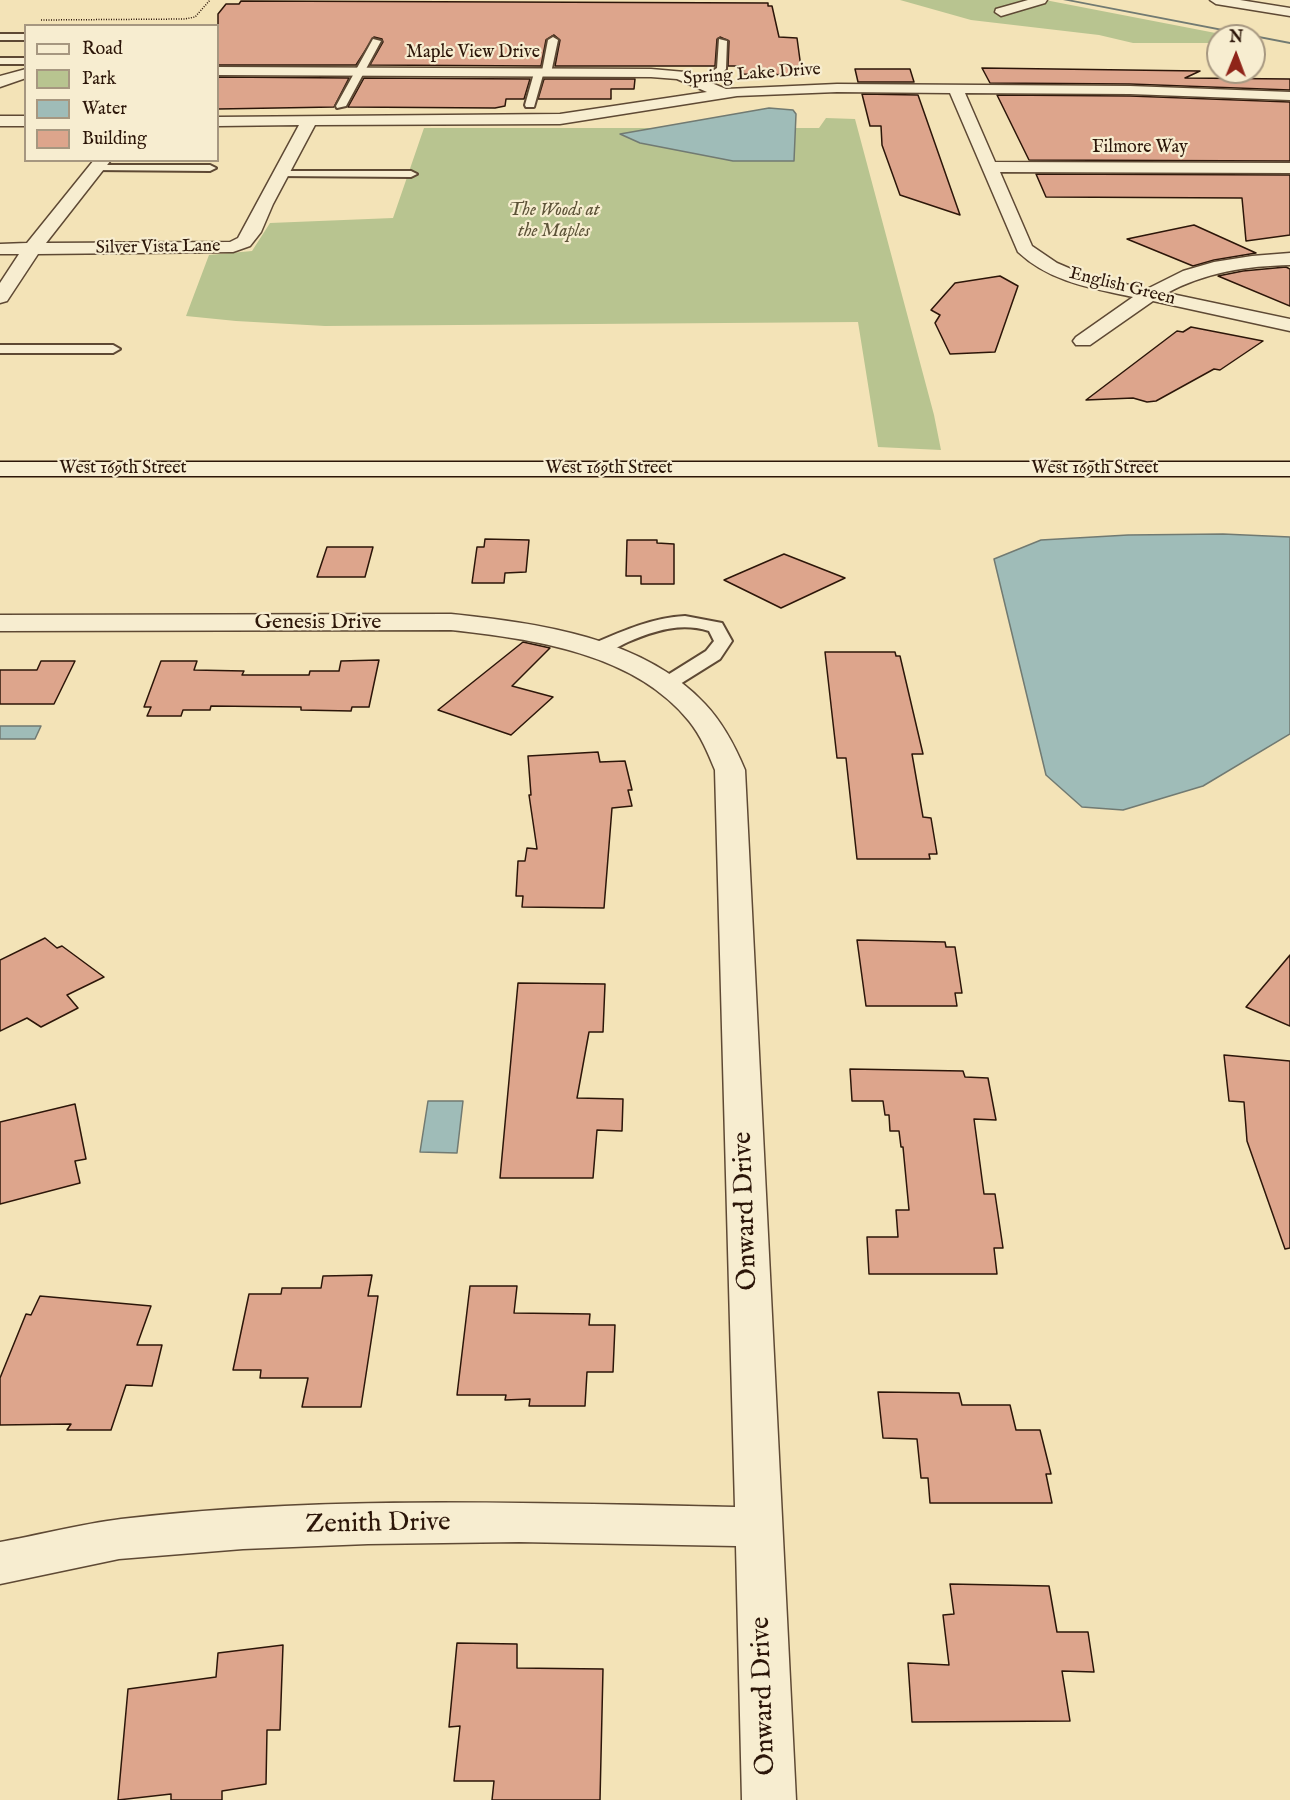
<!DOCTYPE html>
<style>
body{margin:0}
#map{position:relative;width:1290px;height:1800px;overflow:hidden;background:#f3e3b7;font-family:"IM FELL English",serif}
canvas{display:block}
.legend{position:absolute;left:24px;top:24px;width:195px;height:138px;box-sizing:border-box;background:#f7edd0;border:2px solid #a69780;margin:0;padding:8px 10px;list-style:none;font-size:18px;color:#2c1609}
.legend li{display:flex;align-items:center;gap:12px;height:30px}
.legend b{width:30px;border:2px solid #a69780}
.north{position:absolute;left:1206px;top:24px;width:60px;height:60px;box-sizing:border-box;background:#f7edd0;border:2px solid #a69780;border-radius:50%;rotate:1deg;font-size:16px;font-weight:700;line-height:24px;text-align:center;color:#2c1609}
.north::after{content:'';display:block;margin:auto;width:21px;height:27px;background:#8f2418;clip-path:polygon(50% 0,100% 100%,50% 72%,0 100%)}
</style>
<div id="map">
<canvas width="1290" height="1800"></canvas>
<ul class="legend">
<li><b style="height:8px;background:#f7edd0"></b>Road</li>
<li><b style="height:16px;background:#b8c490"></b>Park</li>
<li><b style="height:16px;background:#9fbcb8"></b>Water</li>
<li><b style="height:16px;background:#dda58c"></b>Building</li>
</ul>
<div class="north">N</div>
</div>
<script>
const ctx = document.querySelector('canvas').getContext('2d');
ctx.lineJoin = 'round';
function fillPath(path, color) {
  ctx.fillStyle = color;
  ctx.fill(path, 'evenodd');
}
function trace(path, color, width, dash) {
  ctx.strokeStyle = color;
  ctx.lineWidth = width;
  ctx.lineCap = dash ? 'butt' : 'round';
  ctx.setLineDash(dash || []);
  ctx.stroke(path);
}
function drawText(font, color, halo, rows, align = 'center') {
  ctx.font = font + ' "IM FELL English",serif';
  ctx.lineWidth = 4.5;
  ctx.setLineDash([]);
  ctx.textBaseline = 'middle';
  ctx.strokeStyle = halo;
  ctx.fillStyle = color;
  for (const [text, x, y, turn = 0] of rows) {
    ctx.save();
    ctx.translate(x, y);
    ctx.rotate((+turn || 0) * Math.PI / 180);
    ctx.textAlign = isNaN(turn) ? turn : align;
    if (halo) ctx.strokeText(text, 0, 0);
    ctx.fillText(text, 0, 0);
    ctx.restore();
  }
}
fillPath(new Path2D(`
 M900,0H1045L1231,36H1218V43H1133L1099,35L971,20Z
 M826,118L855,119L934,415L941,450L878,447L858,322L325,326L236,321L186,316L209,255L252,251L270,223L393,218L424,128H819Z`), '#b8c490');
const water = new Path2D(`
 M769,108L793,110L796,114L794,161H733L640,143L620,134Z
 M1223,534L1290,537V734L1203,786L1123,810L1082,807L1046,775L994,559L1041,540L1128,535Z
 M0,726H41L35,739H0Z
 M428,1101H463L457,1153L420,1152Z`);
fillPath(water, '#9fbcb8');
trace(water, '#717a72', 1.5);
fillPath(new Path2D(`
 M1063,0H1072L1290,42V44Z`), '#717a72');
const building = new Path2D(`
 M241,1L768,3V6H772L779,37L797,38L802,75L743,74L742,66H728L729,41L720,37L717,39L715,66H555L560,40L554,35L546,40L541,66L370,65L383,42L382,39L374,37L356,65H218V14L226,4H239Z
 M982,68L1200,71L1185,78L1290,79V90L1130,84L990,83Z
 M855,69H910L914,82H858Z
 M218,77L349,78L334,107L218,109Z
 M364,78L530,79L524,99H506L505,106L495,108L348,107Z
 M544,79H635L634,89H611V99H538Z
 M862,94L918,95L960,215L900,195L882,145L881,126H870Z
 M997,95L1130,96L1290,102V161L1029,160Z
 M1036,174L1290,175V235L1246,241L1242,198L1046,197Z
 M1194,225L1256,253L1214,260L1193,266L1127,239Z
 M1286,267L1290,269V306L1218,276L1243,271Z
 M1000,276L1018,286L995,352L950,354L935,323L940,315L931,310L955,283Z
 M1191,327L1263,341L1220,370L1214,369L1156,401L1147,402L1133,398L1086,400L1177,331L1183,332Z
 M485,539L529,540L526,572L505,573L504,583H472L477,547H484Z
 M627,540H657V543L674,544V584H641V576H626Z
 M327,547H373L365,577H317Z
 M784,554L845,578L781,608L724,580Z
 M523,642L550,648L512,686L553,697L511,735L438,710Z
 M825,652H895L896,656H900L923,754H912L923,817L931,818L937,854H929L930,859H857L846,758H837Z
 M379,660L369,707H352L351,711L301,710V707L211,706L210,710H183L181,716H147L151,707H144L161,661H197L194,670L244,671L242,675H309L310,671H339L341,661Z
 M41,661H75L54,704H0V670H37Z
 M598,752L600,762L625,761L632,790H628L632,806L612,808L604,908L522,907L523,896H516L518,861H525L527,848L537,849L529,795H531L528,756Z
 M45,938L57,948L62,946L104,977L67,995L78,1008L41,1027L27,1018L0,1031V960Z
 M857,940L945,942L946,947H955L962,993H955L957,1006H866Z
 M1290,955V1026L1246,1007Z
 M518,983L605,984L603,1032H589L577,1098L623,1099L622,1131L597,1130L593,1178H500Z
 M1224,1055L1290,1061V1248L1285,1249L1247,1141L1244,1102L1229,1101Z
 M850,1069L963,1071L965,1077L988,1078L996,1120L974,1119L984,1194H995L1003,1248H994L997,1274H869L867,1237H898L896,1210H909L903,1147H901L899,1131H890L889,1115H885L883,1101H852Z
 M75,1104L86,1159L75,1161L80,1183L0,1204V1122Z
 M372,1275L368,1296H378L361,1407H302L308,1378H260L261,1370H233L249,1294H281L282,1288H321L323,1276Z
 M470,1286H517L514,1313L590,1314L589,1325H615L613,1372H587L585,1406H529L530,1399L505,1400L506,1395H457Z
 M40,1296L151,1306L137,1345H162L152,1386L126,1385L111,1430H67L71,1424L0,1425V1378L26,1314L31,1315Z
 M878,1392L959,1393L962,1405H1010L1016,1430H1040L1051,1474H1046L1052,1503H930L928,1478H921L917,1439L883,1438Z
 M950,1584L1049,1586L1057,1632H1088L1094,1672L1062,1671L1070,1721L912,1722L908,1663L949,1665L943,1615L954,1614Z
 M457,1643L517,1644V1668L603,1669L600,1800H492L494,1781H454L460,1726L449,1727Z
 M283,1645L280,1730H267L266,1784L222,1791V1800H171V1794L118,1800L128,1689L216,1677L218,1653Z`);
fillPath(building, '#dda58c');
trace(building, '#2c1609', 1.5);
const lane = new Path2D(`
 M0,34H26V40H0Z
 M553,37L558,40L551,73L543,75L534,107H526L525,105L534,73L542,71L548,40Z
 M373,39L381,41L346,106L337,108L336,106Z
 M719,39L727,41L726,69L717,78L694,83V79L710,73L717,68Z
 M0,58H26V64H0Z
 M97,165H210L216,168L210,171L93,170L91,168Z
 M280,171H411L417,174L411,177L276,176V172Z
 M0,345H113L120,349L113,353H0Z
 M685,616L722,623L732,641L720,659L672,689H658L655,685L658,681L706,651L714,641L709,631C680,622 654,631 628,642C615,648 602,657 588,654L586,650L588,646C620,632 650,618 685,616Z`);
const street = new Path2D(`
 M1028,0H1047L1045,3L1001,16L995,12L996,9Z
 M1210,0H1240L1290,8V16L1216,4Z
 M218,67L651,69L685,72L726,89L837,84L1130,86L1290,92V100L1130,94L965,93L995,162L1290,163V173L1000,172L1032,246L1057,263L1085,275L1147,289L1183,271L1214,262L1252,256L1290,253V265C1247,266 1206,272 1167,293L1290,319V331L1153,301L1090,345H1076L1073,341L1076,337L1133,297C1091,288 1050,282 1018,252L950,93L837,92L737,96L560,124L315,125L273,204L261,232L250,246L233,252L38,254L7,301L0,303V283L19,254H0V244L27,243L94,160H111L46,243L230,242L238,238L299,125L218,126V117L560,114L707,92L677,79L651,77L218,75Z
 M26,69V78L0,87V76Z
 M0,116H26V126H0Z
 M451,614C537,623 643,637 705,704C723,723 735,746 745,770L796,1800H742L736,1546L519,1542L368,1544L243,1549L119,1559L0,1584V1542C40,1535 80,1524 121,1519C322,1495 532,1503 735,1507L715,770C708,753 701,736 689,721C634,653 533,639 451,630L0,631V615Z`);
const secondary = new Path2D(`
 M0,462H1290V476H0Z`);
trace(lane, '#5e4934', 4);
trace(street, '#5e4934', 3);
trace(secondary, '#2c1609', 3);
trace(new Path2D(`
 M41,20L185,19L195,17L210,0`), '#2c1609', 1.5, [1, 1.5]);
fillPath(lane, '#f7edd0');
fillPath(street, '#f7edd0');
fillPath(secondary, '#f7edd0');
drawText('18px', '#2c1609', '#f7edd0', [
 ["Maple View Drive",473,53],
 ["Spring Lake Drive",752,75,-4],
 ["Filmore Way",1140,148],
 ["Silver Vista Lane",158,248,-1],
 ["English Green",1122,287,14],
 ["West 169th Street",123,469],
 ["West 169th Street",609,469],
 ["West 169th Street",1095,469]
]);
drawText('italic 18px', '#5d5338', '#f7edd0', [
 ["The Woods at",554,211],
 ["the Maples",554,232]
]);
drawText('22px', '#2c1609', '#f7edd0', [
 ["Genesis Drive",318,623]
]);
drawText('27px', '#2c1609', '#f7edd0', [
 ["Onward Drive",747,1211,-92],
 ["Zenith Drive",378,1525,-1],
 ["Onward Drive",765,1696,-92]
]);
</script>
